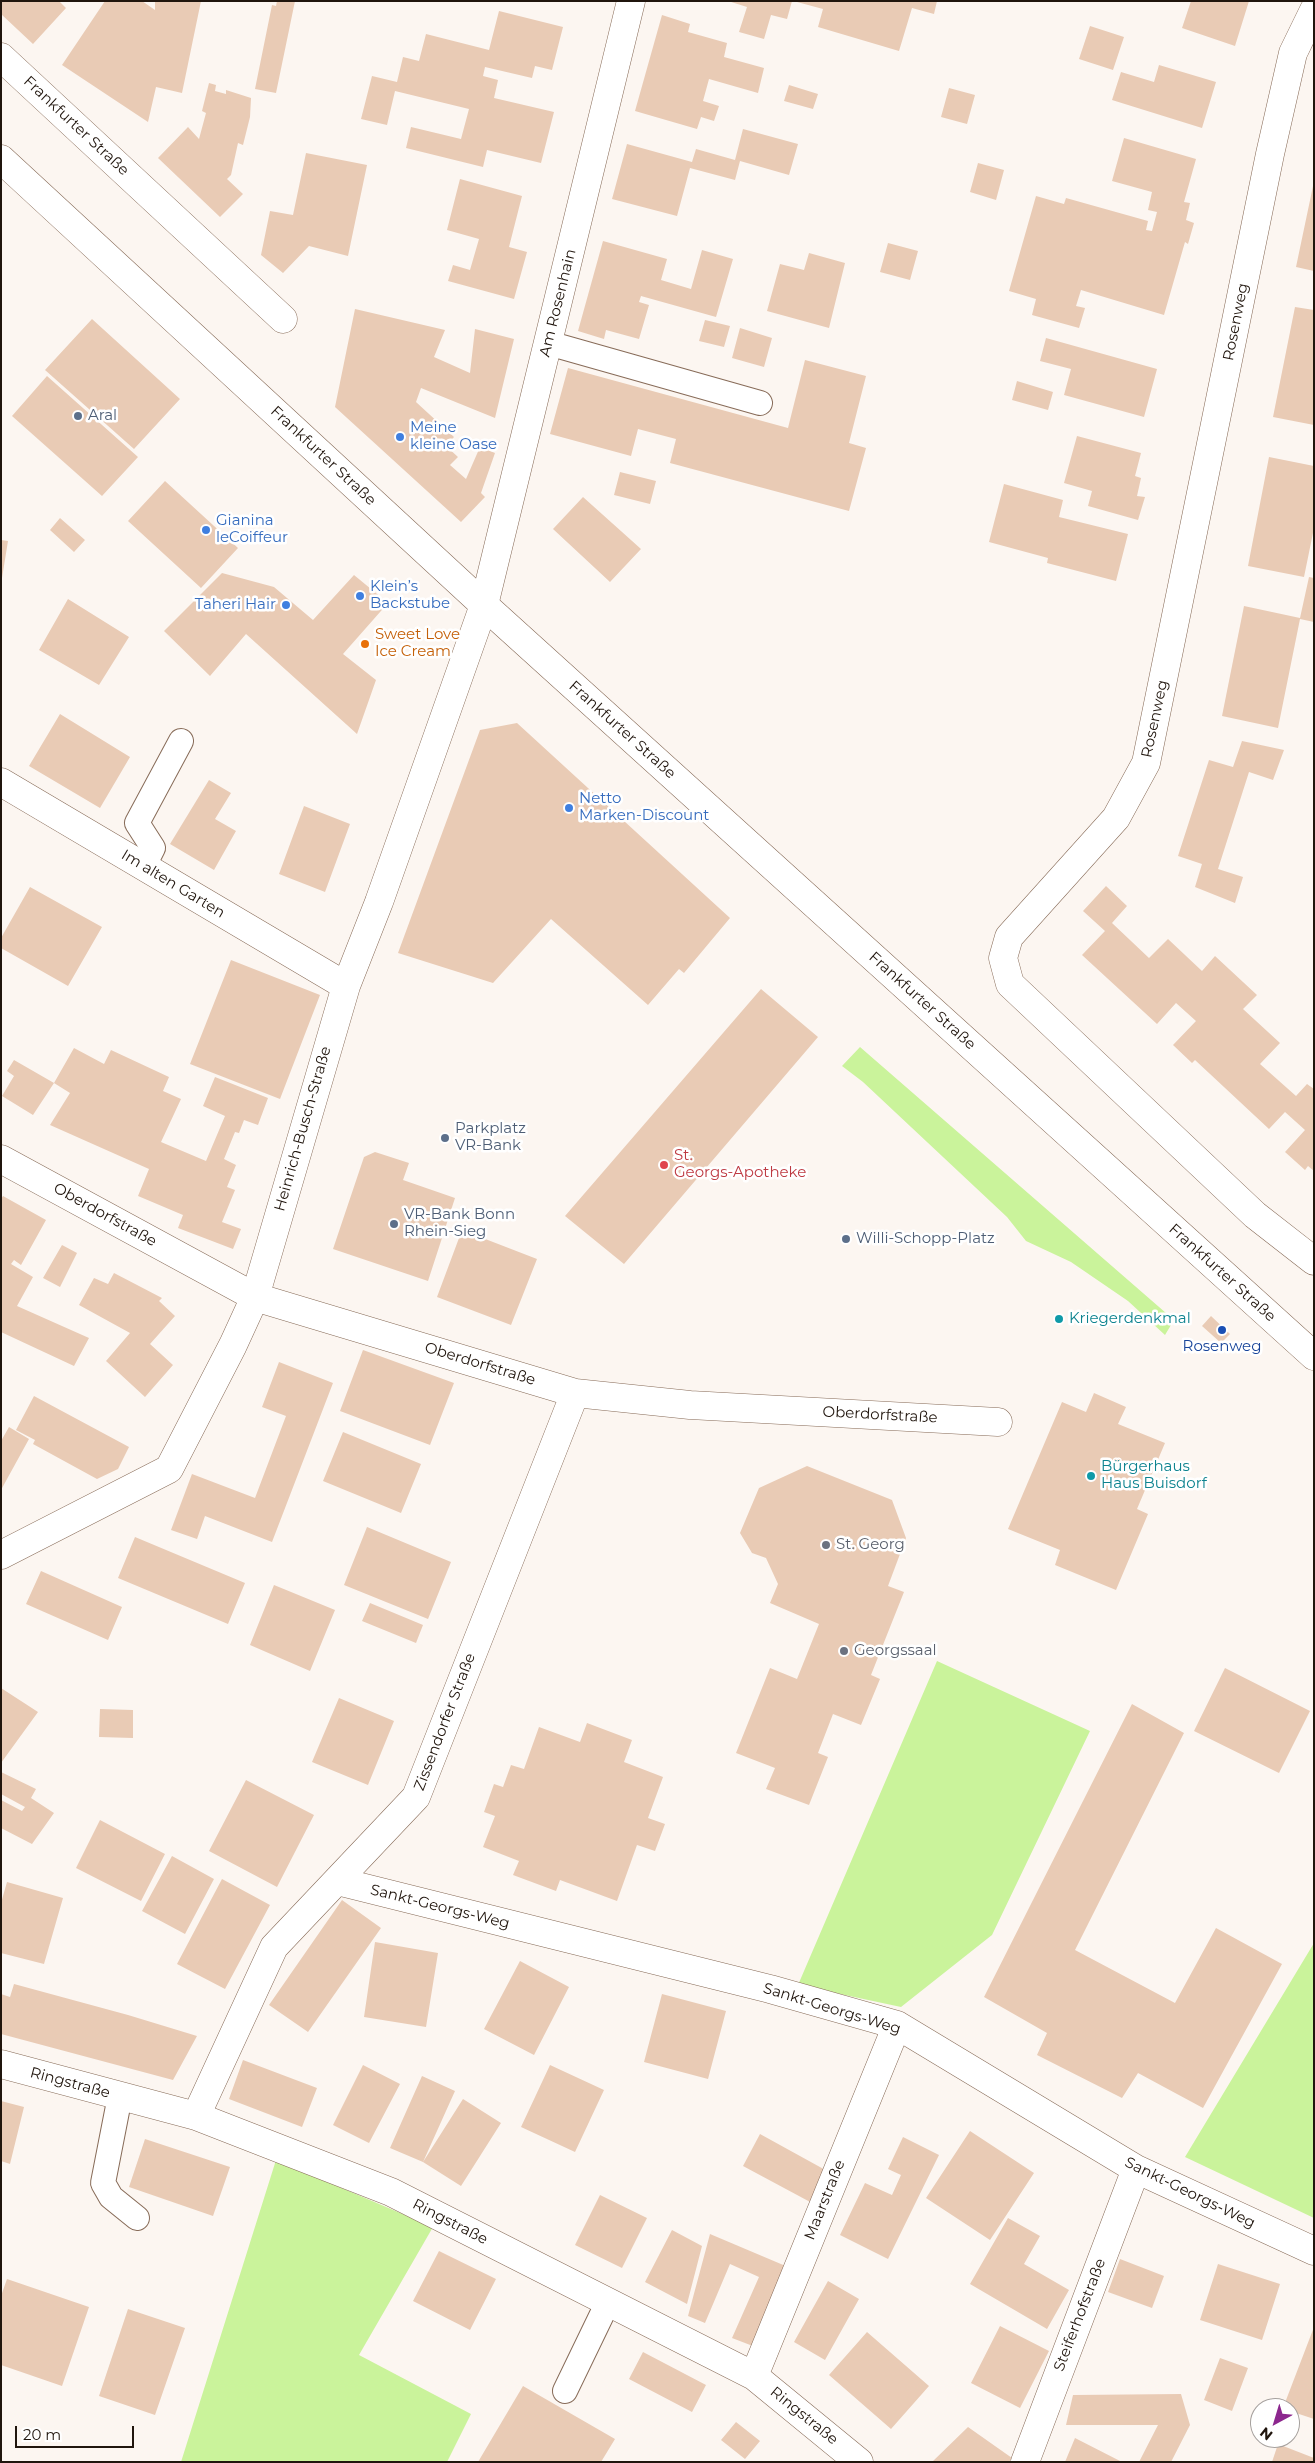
<!DOCTYPE html>
<meta charset="utf-8">
<style>
body{margin:0}
#map{position:relative;width:1315px;height:2463px;overflow:hidden;background:#fcf6f1;font-family:Montserrat,sans-serif}
canvas{display:block}
.frame{position:absolute;inset:0;border:2px solid #20150d;pointer-events:none}
.north{position:absolute;left:1250px;top:2398px;width:50px;height:50px;box-sizing:border-box;background:#fff;border:1px solid #a6a19e;border-radius:50%;rotate:219deg;font-size:14px;font-weight:700;line-height:20px;text-align:center;color:#20150d}
.north::after{content:'';display:block;margin:auto;width:18px;height:22px;background:#8c278e;clip-path:polygon(50% 0,100% 100%,50% 72%,0 100%)}
.scale{position:absolute;left:15px;top:2426px;width:119px;height:22px;box-sizing:border-box;border:2px solid #20150d;border-top:0;padding-left:6px;font-size:15px;line-height:18px;white-space:nowrap;color:#20150d;-webkit-text-stroke:4px #fff;paint-order:stroke}
</style>
<div id="map">
<canvas width="1315" height="2463"></canvas>
<div class="frame"></div>
<div class="north">N</div>
<div class="scale">20 m</div>
</div>
<script>
const ctx = document.querySelector('canvas').getContext('2d');
ctx.lineJoin = 'round';
function fillPath(path, color) {
  ctx.fillStyle = color;
  ctx.fill(path, 'evenodd');
}
function trace(path, color, width, dash) {
  ctx.strokeStyle = color;
  ctx.lineWidth = width;
  ctx.lineCap = dash ? 'butt' : 'round';
  ctx.setLineDash(dash || []);
  ctx.stroke(path);
}
function drawText(font, color, halo, rows, align = 'center') {
  ctx.font = font + ' Montserrat,sans-serif';
  ctx.lineWidth = 5;
  ctx.setLineDash([]);
  ctx.textBaseline = 'middle';
  ctx.strokeStyle = halo;
  ctx.fillStyle = color;
  for (const [text, x, y, turn = 0] of rows) {
    ctx.save();
    ctx.translate(x, y);
    ctx.rotate((+turn || 0) * Math.PI / 180);
    ctx.textAlign = isNaN(turn) ? turn : align;
    if (halo) ctx.strokeText(text, 0, 0);
    ctx.fillText(text, 0, 0);
    ctx.restore();
  }
}
fillPath(new Path2D(`
 M860,1047L1174,1320L1165,1335L1128,1301L1071,1262L1026,1241L1007,1217L863,1082L842,1066Z
 M937,1661L1090,1731L992,1935L901,2007L798,1985Z
 M1314,1943V2218L1185,2157Z
 M276,2160L433,2227L359,2355L471,2414L447,2462H181Z`), '#caf39b');
fillPath(new Path2D(`
 M1,1H59L66,8L33,44L1,14Z
 M105,1H142L155,10V1H201L182,93L156,87L148,122L62,65Z
 M277,1H295L276,93L255,89L272,5L276,6Z
 M728,1H792L787,19L771,15L764,39L739,32L747,7Z
 M937,1L934,14L912,8L899,51L818,27L823,9L797,2Z
 M1191,1H1249L1235,46L1182,28Z
 M499,11L563,27L552,70L535,66L532,78L485,67L483,76L498,80L494,98L554,112L541,163L487,150L483,167L406,148L411,127L461,139L469,109L395,91L387,125L361,119L372,76L397,82L403,57L419,61L426,34L489,50Z
 M662,15L690,24L688,32L727,43L724,57L764,68L758,93L709,79L703,101L719,106L714,121L701,117L697,129L635,111Z
 M1090,26L1124,37L1113,70L1079,59Z
 M1159,65L1216,82L1202,128L1112,100L1121,72L1154,82Z
 M209,83L216,85L215,91L226,94V90L251,98L250,117L243,145L238,143L231,175L227,179L243,194L220,217L158,158L188,127L199,139L206,113L202,111Z
 M789,85L818,94L813,109L784,101Z
 M949,88L975,95L967,124L941,117Z
 M743,129L798,144L789,175L740,161L735,180L690,168L677,216L612,199L627,144L692,162L696,149L735,160Z
 M1124,138L1196,159L1184,202L1190,203L1186,220L1194,223L1188,244L1185,242L1164,315L1081,290L1076,306L1085,308L1079,328L1032,315L1036,299L1009,291L1036,196L1064,204L1066,198L1148,221L1146,230L1152,231L1157,212L1148,210L1152,192L1112,181Z
 M306,153L367,165L348,256L309,246L283,273L261,255L270,211L293,215Z
 M978,163L1004,170L996,200L970,192Z
 M460,179L522,196L509,247L527,252L514,299L448,281L453,265L470,270L479,239L447,230Z
 M1313,186H1314V271L1296,267Z
 M603,241L667,259L661,280L691,289L702,250L733,259L716,317L641,296L639,302L649,305L639,339L606,330L604,339L578,331Z
 M888,243L918,251L910,280L880,272Z
 M809,253L845,263L829,328L767,311L780,264L804,270Z
 M1295,307L1314,310V425L1273,417Z
 M355,309L445,330L434,357L470,373L475,329L514,339L495,418L421,388L416,402L454,437L446,446L458,457L450,465L466,479L480,447L495,453L481,493L485,497L461,522L335,407Z
 M92,319L180,399L134,449L45,370Z
 M705,320L730,326L724,347L699,341Z
 M740,328L772,338L764,367L732,358Z
 M1046,338L1157,369L1144,417L1064,395L1071,369L1040,361Z
 M805,360L866,376L849,443L866,448L849,511L670,463L676,439L638,429L631,456L550,434L568,368L788,428Z
 M47,376L138,457L102,496L12,416Z
 M1017,381L1053,392L1048,410L1012,400Z
 M1077,436L1141,453L1135,476L1141,478L1137,496L1145,497L1138,520L1088,506L1092,491L1064,483Z
 M1269,457L1314,466V528L1304,577L1248,566Z
 M620,472L656,481L650,504L614,495Z
 M165,481L238,548L201,588L128,521Z
 M1004,484L1063,500L1059,517L1128,534L1116,581L1047,563L1048,558L989,542Z
 M583,497L641,549L610,582L553,529Z
 M60,518L85,540L74,552L50,530Z
 M1,540L8,541L2,578H1Z
 M222,573L274,587L313,620L354,575L388,603L343,654L376,680L357,734L246,634L210,676L164,631Z
 M1309,577L1314,578V622L1300,619L1278,728L1222,716L1244,606L1300,618Z
 M68,599L129,637L99,685L39,650Z
 M60,714L130,757L100,808L29,766Z
 M517,723L730,918L684,973L679,969L648,1005L551,919L493,983L398,953L480,730Z
 M1242,741L1284,750L1273,780L1249,772L1218,869L1243,877L1235,903L1195,887L1202,864L1178,856L1209,760L1233,767Z
 M209,780L231,793L215,819L236,831L214,870L170,844Z
 M304,806L350,824L325,892L279,874Z
 M1106,886L1127,906L1112,923L1149,958L1168,939L1202,971L1215,956L1257,995L1243,1009L1280,1043L1260,1064L1296,1096L1307,1084L1314,1089V1171L1308,1166L1305,1170L1285,1152L1305,1130L1285,1112L1269,1129L1195,1060L1192,1063L1173,1045L1196,1021L1176,1003L1157,1024L1082,955L1105,931L1083,911Z
 M30,887L102,927L68,986L1,948V938Z
 M231,960L320,995L280,1099L190,1064Z
 M761,989L818,1037L624,1264L565,1216Z
 M74,1048L104,1064L111,1050L169,1077L163,1091L181,1099L161,1142L206,1161L225,1116L203,1106L215,1077L268,1098L258,1125L244,1120L239,1133L235,1132L224,1159L236,1165L227,1187L235,1190L222,1222L241,1229L233,1249L178,1228L183,1215L138,1196L149,1169L50,1125L70,1093L54,1083Z
 M14,1060L54,1083L33,1115L2,1096L14,1076L7,1071Z
 M375,1152L409,1163L403,1180L455,1198L428,1281L333,1249L364,1157Z
 M3,1196L46,1220L21,1265L14,1260L11,1264L33,1277L17,1306L89,1338L74,1366L1,1332V1199Z
 M462,1230L537,1259L511,1325L437,1297Z
 M62,1245L77,1253L60,1287L43,1278Z
 M114,1273L162,1298L159,1301L175,1316L150,1344L173,1365L145,1397L106,1361L130,1333L79,1305L94,1278L108,1284Z
 M1211,1316L1230,1334L1221,1343L1202,1326Z
 M363,1350L454,1383L430,1445L340,1411Z
 M279,1362L333,1383L272,1542L205,1516L197,1539L171,1530L192,1474L255,1498L286,1416L262,1407Z
 M1094,1393L1126,1407L1118,1424L1165,1443L1137,1509L1148,1514L1116,1590L1055,1565L1060,1550L1008,1529L1062,1402L1086,1412Z
 M34,1396L129,1447L118,1469L97,1479L33,1444L35,1440L16,1430Z
 M9,1427L29,1439L1,1490V1441Z
 M343,1432L421,1464L401,1513L323,1481Z
 M807,1466L892,1500L906,1538L888,1586L904,1592L871,1675L880,1679L861,1725L833,1714L818,1753L828,1757L809,1805L766,1789L775,1768L736,1753L770,1668L797,1679L819,1624L770,1603L778,1584L766,1558L752,1553L740,1533L759,1488Z
 M367,1527L451,1562L428,1619L344,1585Z
 M135,1537L245,1583L228,1624L118,1578Z
 M41,1571L122,1607L108,1640L26,1604Z
 M274,1585L335,1610L310,1671L250,1645Z
 M370,1603L423,1625L416,1643L362,1621Z
 M1225,1668L1310,1711L1279,1773L1194,1731Z
 M1,1688L38,1712L1,1763Z
 M339,1698L394,1721L368,1785L312,1762Z
 M1132,1704L1184,1733L1075,1950L1175,2003L1216,1928L1282,1964L1203,2108L1138,2073L1122,2098L1037,2055L1047,2033L984,1997Z
 M100,1709L133,1710V1738L99,1737Z
 M587,1723L632,1740L624,1762L663,1777L648,1818L665,1824L655,1851L637,1845L617,1901L560,1880L556,1891L513,1875L519,1861L483,1847L495,1816L484,1812L494,1784L503,1787L511,1765L524,1769L539,1727L580,1742Z
 M1,1772L36,1789L31,1798L54,1813L32,1844L1,1828V1800L22,1811L25,1807L1,1794Z
 M246,1780L314,1815L277,1887L209,1851Z
 M100,1820L165,1854L141,1901L76,1868Z
 M172,1856L214,1879L185,1934L142,1911Z
 M222,1879L270,1905L225,1989L177,1964Z
 M7,1882L63,1898L44,1964L1,1953V1903Z
 M342,1900L381,1928L308,2032L269,2005Z
 M375,1942L438,1953L426,2027L364,2017Z
 M520,1961L569,1987L534,2055L484,2029Z
 M14,1984L128,2015L197,2036L173,2080L1,2034V1994L10,1997Z
 M662,1994L726,2011L708,2079L644,2062Z
 M243,2060L317,2088L302,2127L229,2099Z
 M363,2065L400,2084L369,2143L333,2125Z
 M550,2065L604,2090L575,2152L521,2127Z
 M422,2076L455,2091L423,2162L390,2148Z
 M463,2099L501,2123L461,2186L423,2162Z
 M1,2101L24,2107L10,2164L1,2161Z
 M970,2131L1034,2173L990,2240L926,2198Z
 M760,2134L829,2172L812,2203L743,2166Z
 M903,2137L939,2155L888,2259L840,2235L865,2183L892,2195L901,2175L888,2169Z
 M145,2139L230,2167L213,2216L129,2187Z
 M600,2195L647,2218L622,2268L575,2245Z
 M1008,2218L1040,2236L1024,2264L1069,2290L1047,2329L970,2284Z
 M672,2230L702,2246L687,2304L645,2282Z
 M710,2234L788,2267L758,2348L732,2338L759,2277L730,2264L705,2323L688,2316Z
 M439,2251L496,2279L470,2330L413,2301Z
 M1120,2259L1164,2276L1152,2308L1108,2292Z
 M1218,2264L1280,2284L1262,2340L1200,2320Z
 M7,2279L89,2307L62,2386L1,2365V2296Z
 M828,2281L859,2299L825,2360L794,2342Z
 M128,2309L185,2328L155,2415L99,2396Z
 M1000,2326L1049,2351L1020,2408L971,2383Z
 M1314,2327V2419L1290,2411V2408H1283Z
 M867,2332L929,2386L891,2429L829,2375Z
 M643,2352L706,2385L692,2412L629,2379Z
 M1220,2358L1248,2368L1232,2411L1204,2400Z
 M523,2386L615,2439L601,2462H478Z
 M1181,2394L1190,2425L1171,2462H1139L1158,2425H1066L1073,2395Z
 M736,2422L760,2441L745,2459L721,2440Z
 M968,2427L1012,2458L1009,2462H932Z
 M1075,2438L1122,2462H1065Z
 M1278,2444L1314,2458V2462H1272Z`), '#e9cbb5');
const lane = new Path2D(`
 M548,343L760,403
 M144,866L153,848L137,823L181,741
 M120,2096L103,2183L111,2197L137,2218
 M565,2391L608,2302`);
const street = new Path2D(`
 M1314,10L1293,53L1270,154L1146,763L1116,818L1009,937L1003,958L1010,984L1255,1215L1314,1261
 M1,57L283,319
 M1,782L346,986
 M1,1159L255,1297L575,1393L690,1405L998,1422
 M1,1555L169,1469L233,1345L255,1297L346,986L379,902L484,605L631,1
 M337,1881L770,1989L897,2025L1136,2169L1314,2251
 M1,2064L196,2116L391,2192L754,2376L859,2462
 M196,2116L274,1947L416,1797L575,1393
 M754,2376L897,2025
 M1025,2462L1136,2169`);
const secondary = new Path2D(`
 M1,159L484,605L1314,1356`);
trace(lane, '#876b58', 26);
trace(street, '#876b58', 29);
trace(secondary, '#876b58', 29);
trace(lane, '#fff', 24);
trace(street, '#fff', 28);
trace(secondary, '#fff', 28);
for (const [x, y, r, color] of [
 [78,416,5,"#5c6f8a"],
 [400,437,5,"#3f7fe0"],
 [206,530,5,"#3f7fe0"],
 [360,596,5,"#3f7fe0"],
 [286,605,5,"#3f7fe0"],
 [365,644,5,"#e8710a"],
 [569,808,5,"#3f7fe0"],
 [445,1138,5,"#5c6f8a"],
 [664,1165,5,"#e0444e"],
 [394,1224,5,"#5c6f8a"],
 [846,1239,5,"#5c6f8a"],
 [1059,1319,5,"#0f9aa8"],
 [1222,1330,5,"#1a4fb4"],
 [1091,1476,5,"#0f9aa8"],
 [826,1545,5,"#6b7280"],
 [844,1651,5,"#6b7280"]
]) {
  const dot = new Path2D();
  dot.arc(x, y, r, 0, 2 * Math.PI);
  ctx.fillStyle = color;
  ctx.fill(dot);
  trace(dot, '#fff', 2);
}
drawText('15px', '#20150d', '#fff', [
 ["Frankfurter Straße",76,126,43],
 ["Am Rosenhain",558,303,-76],
 ["Rosenweg",1236,322,-79],
 ["Frankfurter Straße",323,456,43],
 ["Rosenweg",1155,719,-78],
 ["Frankfurter Straße",622,730,42],
 ["Im alten Garten",173,884,31],
 ["Frankfurter Straße",922,1001,42],
 ["Heinrich-Busch-Straße",303,1129,-74],
 ["Oberdorfstraße",105,1215,29],
 ["Frankfurter Straße",1222,1273,42],
 ["Oberdorfstraße",480,1364,17],
 ["Oberdorfstraße",880,1415,3],
 ["Zissendorfer Straße",445,1722,-69],
 ["Sankt-Georgs-Weg",440,1907,14],
 ["Sankt-Georgs-Weg",832,2009,17],
 ["Ringstraße",70,2083,15],
 ["Sankt-Georgs-Weg",1190,2193,26],
 ["Maarstraße",825,2200,-68],
 ["Ringstraße",450,2222,27],
 ["Steiferhofstraße",1080,2315,-69],
 ["Ringstraße",804,2416,39]
]);
drawText('15px', '#4e5e75', '#fff', [
 ["Aral",88,416],
 ["Parkplatz",455,1129],
 ["VR-Bank",455,1146],
 ["VR-Bank Bonn",404,1215],
 ["Rhein-Sieg",404,1232],
 ["Willi-Schopp-Platz",856,1239]
], 'left');
drawText('15px', '#366cbe', '#fff', [
 ["Meine",410,428],
 ["kleine Oase",410,445],
 ["Gianina",216,521],
 ["leCoiffeur",216,538],
 ["Klein’s",370,587],
 ["Backstube",370,604],
 ["Taheri Hair",276,605,"right"],
 ["Netto",579,799],
 ["Marken-Discount",579,816]
], 'left');
drawText('15px', '#c56008', '#fff', [
 ["Sweet Love",375,635],
 ["Ice Cream",375,652]
], 'left');
drawText('15px', '#be3a42', '#fff', [
 ["St.",674,1156],
 ["Georgs-Apotheke",674,1173]
], 'left');
drawText('15px', '#0d838f', '#fff', [
 ["Kriegerdenkmal",1069,1319],
 ["Bürgerhaus",1101,1467],
 ["Haus Buisdorf",1101,1484]
], 'left');
drawText('15px', '#164399', '#fff', [
 ["Rosenweg",1222,1347]
]);
drawText('15px', '#5b616d', '#fff', [
 ["St. Georg",836,1545],
 ["Georgssaal",854,1651]
], 'left');
</script>
